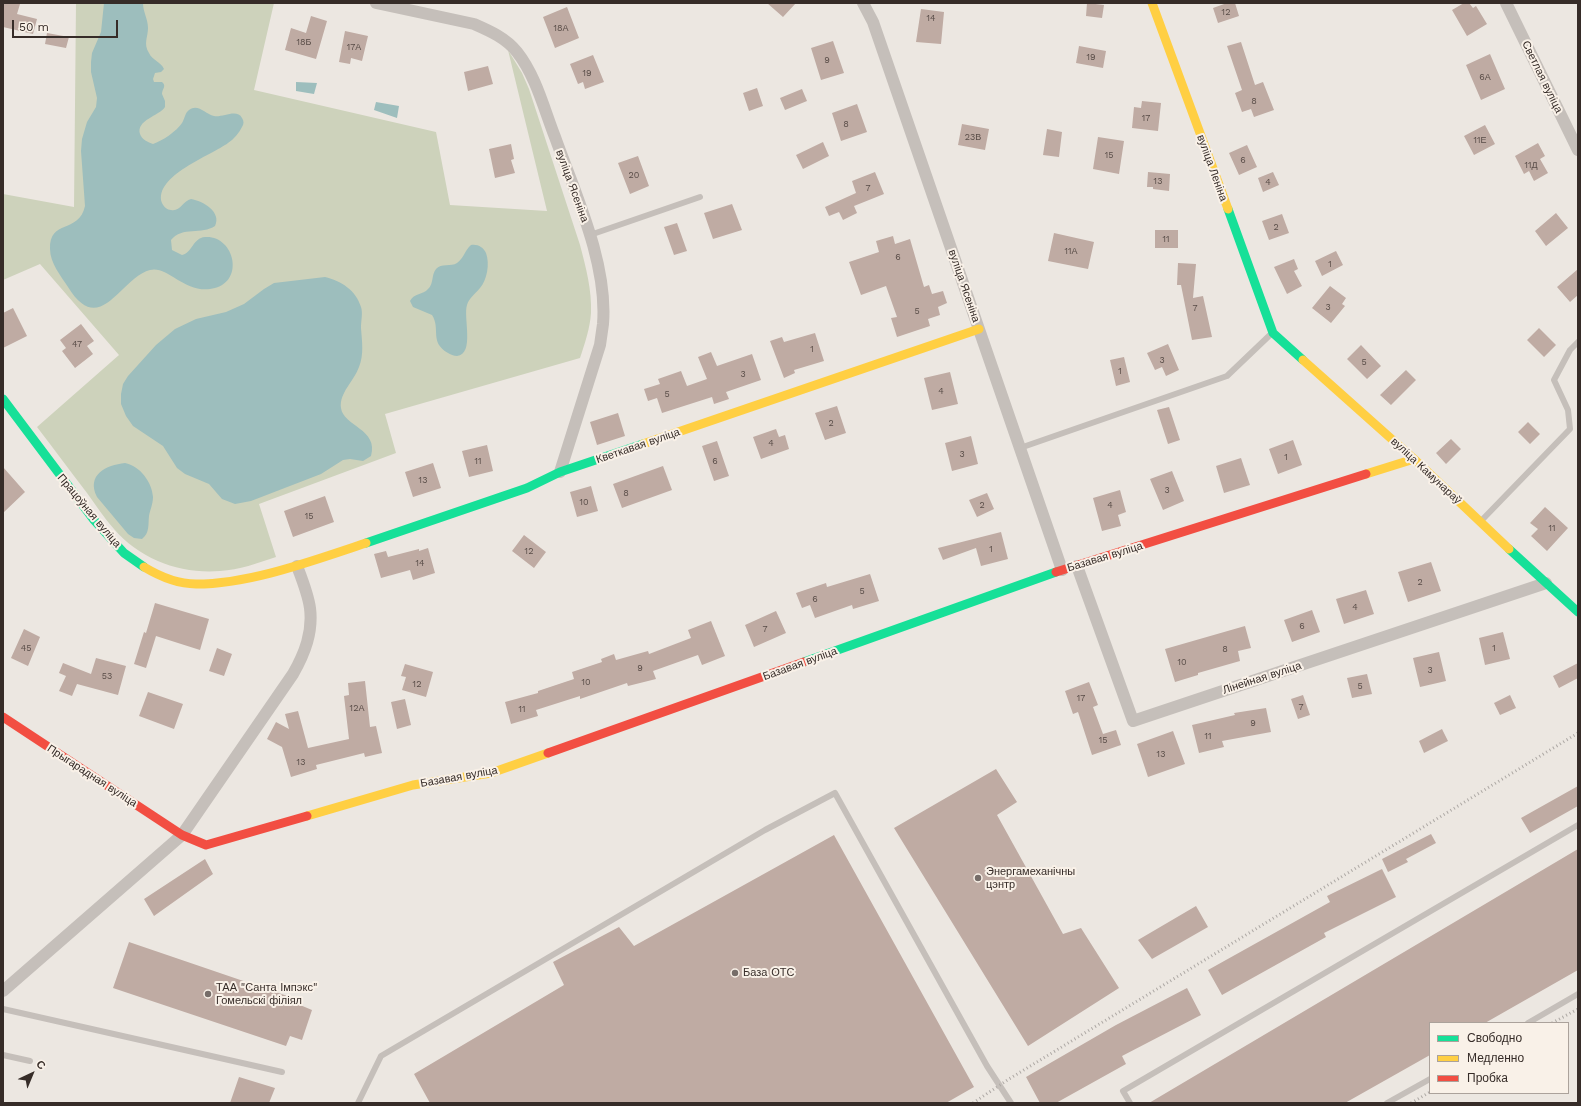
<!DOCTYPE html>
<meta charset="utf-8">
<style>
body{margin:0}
#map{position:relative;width:1581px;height:1106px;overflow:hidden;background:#ece7e1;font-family:"Work Sans",sans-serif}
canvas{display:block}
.frame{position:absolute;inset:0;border:4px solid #362c28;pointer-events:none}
.legend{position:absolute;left:1429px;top:1022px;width:140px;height:72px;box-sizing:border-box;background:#f9f1e8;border:1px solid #aba29b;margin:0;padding:5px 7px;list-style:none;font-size:12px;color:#362c28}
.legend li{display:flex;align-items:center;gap:8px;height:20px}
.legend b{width:20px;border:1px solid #aba29b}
.north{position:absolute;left:12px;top:1054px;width:40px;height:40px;-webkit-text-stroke:3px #f9f1e8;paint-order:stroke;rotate:44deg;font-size:11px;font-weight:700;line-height:16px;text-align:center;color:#362c28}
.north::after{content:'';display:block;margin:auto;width:14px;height:18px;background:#362c28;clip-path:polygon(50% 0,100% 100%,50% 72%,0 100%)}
.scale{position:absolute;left:12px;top:20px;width:106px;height:18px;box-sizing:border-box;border:2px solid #362c28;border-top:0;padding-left:5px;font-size:12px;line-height:14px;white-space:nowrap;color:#362c28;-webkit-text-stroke:3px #f9f1e8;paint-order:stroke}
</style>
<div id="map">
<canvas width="1581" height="1106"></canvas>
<div class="frame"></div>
<ul class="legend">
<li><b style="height:5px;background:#16e098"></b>Свободно</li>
<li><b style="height:5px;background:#ffcf43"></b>Медленно</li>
<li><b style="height:5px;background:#f24e42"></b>Пробка</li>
</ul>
<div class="north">С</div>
<div class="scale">50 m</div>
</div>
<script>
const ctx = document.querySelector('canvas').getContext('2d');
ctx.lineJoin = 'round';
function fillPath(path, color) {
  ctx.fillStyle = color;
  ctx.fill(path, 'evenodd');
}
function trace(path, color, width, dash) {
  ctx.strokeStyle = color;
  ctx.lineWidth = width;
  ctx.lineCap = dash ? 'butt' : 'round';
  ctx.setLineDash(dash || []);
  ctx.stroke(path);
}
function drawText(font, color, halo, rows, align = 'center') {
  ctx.font = font + ' "Work Sans",sans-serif';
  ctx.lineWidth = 4;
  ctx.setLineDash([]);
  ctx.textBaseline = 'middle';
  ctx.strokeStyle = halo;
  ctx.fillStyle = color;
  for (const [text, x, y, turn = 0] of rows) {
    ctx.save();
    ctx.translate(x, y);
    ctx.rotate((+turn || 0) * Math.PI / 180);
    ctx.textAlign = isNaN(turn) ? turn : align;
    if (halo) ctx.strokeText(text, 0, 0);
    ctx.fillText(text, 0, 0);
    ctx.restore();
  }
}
fillPath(new Path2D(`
 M76,3H274L254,90L436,132L450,205L547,211L508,50L522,73L529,89L580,245C586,268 592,290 591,313C590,328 585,343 580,358L385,414L396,453L259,504L276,557C258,563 239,570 220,571C180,574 141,560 114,529C104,518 96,505 87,493C70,471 54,449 37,427L119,355L40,264L3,280V194L74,207Z`), '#cdd2bb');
fillPath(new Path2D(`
 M104,3H143C143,12 148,19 148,28C148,37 143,44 149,53C152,60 161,62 164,69L161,72L155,73L153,79L154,82H162C167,86 162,89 162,94L165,101V107C159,116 136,120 140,134C142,140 148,142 153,144C162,141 177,131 182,123C185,118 185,113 189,110C198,103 205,114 214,116C222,118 237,108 242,118C244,121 244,124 242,127C239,133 234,139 228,143C212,155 153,176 162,203C164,207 167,210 171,210C180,212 183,201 191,199C203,201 222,212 215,226C202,235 182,226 171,240L172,250L182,255C192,253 193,238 205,237C234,235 245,280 215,288C186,296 168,265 150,270C120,278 100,339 68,287C61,276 50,263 50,249C49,219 79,234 85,206L81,151L82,139L87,122L96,107L97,98L91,72V62L92,53L101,32Z
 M296,82L317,83L314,94L296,91Z
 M376,102L399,106L397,118L374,110Z
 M471,245C478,244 483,247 486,253C490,264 487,280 480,288C475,294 469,298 467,305C463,317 475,354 457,356C454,356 450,354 448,353C429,342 441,329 432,315L413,307L410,301C414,293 423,295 428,289C434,284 431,275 436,269C441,263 451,267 457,263C464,258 465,250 471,245Z
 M325,277C341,281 356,290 361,307C363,313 361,321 361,328C362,342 364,354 359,367C354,381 339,393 341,408C343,426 379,429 371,456L363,461L350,459L343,460L321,474L251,501L235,504L222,499L209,484L185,474L177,468L163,446L133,426L126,416L121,404V394L123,384L128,376L156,345L175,329L196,319L226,312L244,304L264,289L274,283Z
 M125,463C140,466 152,482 153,497C153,504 150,510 149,516C148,524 150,533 142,539L134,538L128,534L97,497C86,475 106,465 125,463Z`), '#9dbebd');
fillPath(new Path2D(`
 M3,3L20,4L17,14L37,19L33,34L3,27Z
 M767,3H796L783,17Z
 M1087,3L1104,5L1102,18L1086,16Z
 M1227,3H1235L1239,16L1218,23L1213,8Z
 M1464,3H1469L1473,8L1476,6L1487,24L1467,36L1452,10Z
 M567,7L579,38L555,48L543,17Z
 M921,9L944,12L941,44L916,42Z
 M311,16L327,21L316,59L285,50L291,28L306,33Z
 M345,31L368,36L362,61L351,58L350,64L339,62Z
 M47,33L69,37L66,48L45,44Z
 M833,41L844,73L821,80L811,48Z
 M1241,42L1255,85L1263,82L1274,110L1254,117L1251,109L1242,112L1235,93L1242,90L1227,46Z
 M1079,46L1106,51L1103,68L1076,63Z
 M1490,54L1505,89L1481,100L1466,65Z
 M593,55L604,82L585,89L583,82L578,84L570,64Z
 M488,66L493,84L468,91L464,72Z
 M757,88L763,106L749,111L743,93Z
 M802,89L807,101L785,110L780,98Z
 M1142,101L1161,103L1158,131L1132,128L1134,107L1141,108Z
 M857,104L867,132L841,141L832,113Z
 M962,124L989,129L985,150L958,145Z
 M1485,125L1495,144L1474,155L1464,136Z
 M1047,129L1062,132L1059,157L1043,155Z
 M1098,137L1124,141L1119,174L1093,169Z
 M823,142L829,156L803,169L796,155Z
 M1538,143L1545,156L1540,159L1548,173L1534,181L1529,171L1524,174L1515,156Z
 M511,144L514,159L511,160L515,173L495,178L489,149Z
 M1247,145L1257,167L1239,175L1229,153Z
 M638,156L649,186L630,194L618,163Z
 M875,172L884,194L854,206L857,213L843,220L839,212L829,216L825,207L856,193L852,181Z
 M1148,172L1170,174L1169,191L1153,189V187H1147Z
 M1273,172L1279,185L1263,192L1258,178Z
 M732,204L742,230L713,239L704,213Z
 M1556,213L1568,228L1546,246L1535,231Z
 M1282,214L1289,233L1269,240L1262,221Z
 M677,223L687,251L674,255L664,227Z
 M1155,230H1178V248H1155Z
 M1054,233L1094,242L1088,269L1048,261Z
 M893,236L895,244L910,239L924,287L929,285L932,294L943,291L947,303L938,307L940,315L928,319L930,326L897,337L891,318L897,317L886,286L861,295L849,262L879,252L876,241Z
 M1336,251L1343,265L1322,276L1315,261Z
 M1294,259L1298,269L1294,271L1302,286L1287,294L1274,267Z
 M1178,263L1196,264L1193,298L1203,296L1212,337L1192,340L1181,285H1177Z
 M1578,269V295L1570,302L1557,287Z
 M1330,286L1346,298L1342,304L1345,306L1331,323L1312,308Z
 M13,308L27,336L3,348V313Z
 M81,324L94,341L87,346L93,354L75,368L62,351L66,348L60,340Z
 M1539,328L1556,345L1544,357L1527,340Z
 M815,333L824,361L794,370L795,373L784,378L770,341L782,337L784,342Z
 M1168,344L1179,370L1166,376L1162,367L1155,370L1147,353Z
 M1361,345L1381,366L1367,379L1347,359Z
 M711,352L717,366L752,354L761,380L726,392L729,399L714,404L712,397L662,413L657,398L648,401L644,389L660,384L658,379L681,371L687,386L707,379L698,357Z
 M1124,357L1130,382L1116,386L1110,360Z
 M1406,370L1416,380L1391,405L1380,395Z
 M950,372L958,404L932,410L924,378Z
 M837,406L846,433L825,440L815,413Z
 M1169,407L1180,440L1168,444L1157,410Z
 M618,413L625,436L597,445L590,422Z
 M1528,422L1540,434L1530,444L1518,432Z
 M776,429L779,437L785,435L789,449L761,459L753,437Z
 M971,436L978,464L952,471L945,443Z
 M1451,439L1461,449L1446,464L1436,453Z
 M1293,440L1302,465L1278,474L1269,449Z
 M717,441L729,476L714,481L702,446Z
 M487,445L493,471L469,477L462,451Z
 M1241,458L1250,485L1224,493L1216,466Z
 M433,463L441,488L413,497L405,472Z
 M663,466L672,490L622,508L613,484Z
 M3,467L25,492L3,513Z
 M1172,471L1184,501L1163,510L1150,479Z
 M591,486L598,511L577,517L570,492Z
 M1120,490L1126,512L1118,515L1121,526L1102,531L1093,498Z
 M987,493L994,509L977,517L969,500Z
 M325,496L334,522L293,537L284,511Z
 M1545,507L1568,528L1547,551L1531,536L1538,529L1530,523Z
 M1001,532L1008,559L981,566L976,548L943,560L938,548Z
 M524,535L546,552L534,568L512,551Z
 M428,548L435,573L413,580L410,570L381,578L374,554L386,551L388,557L419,549V551Z
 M1431,562L1441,591L1408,602L1398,572Z
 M870,574L879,601L853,609L852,605L815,618L810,605L802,608L796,593L826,583L827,587Z
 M1366,590L1374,614L1344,624L1336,599Z
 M155,603L209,619L200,650L156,636L146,668L134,664L144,632L146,633Z
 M1312,610L1320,632L1292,642L1284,620Z
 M776,611L786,633L754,647L745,625Z
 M711,621L725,656L702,665L698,655L653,671L656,679L628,686L627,683L580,699V696L536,710L538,716L511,724L505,702L538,693V691L574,679L572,672L602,662L601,659L614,654L616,660L648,651L649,654L691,638L688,630Z
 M1245,626L1251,648L1238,651L1240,661L1198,673V675L1175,682L1165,649Z
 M24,629L40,637L28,666L11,658Z
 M1503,632L1510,659L1485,665L1479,638Z
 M217,648L232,654L224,676L209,671Z
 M1439,652L1446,681L1420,687L1413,658Z
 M96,658L126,666L118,695L77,684L72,696L59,691L66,676L59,673L63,663L91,674Z
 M1578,663V678L1559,688L1553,676Z
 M405,664L433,672L426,697L402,690L406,677L401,676Z
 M1367,674L1372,694L1352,698L1347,678Z
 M365,681L370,727L376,726L382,753L365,757L364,753L316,765L317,769L291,777L282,747L267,739L276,722L289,729L285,714L298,711L308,748L349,739L344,696L349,695L348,683Z
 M1089,682L1098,705L1093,707L1103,734L1116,730L1121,745L1092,755L1078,712L1073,714L1065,691Z
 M148,692L183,704L174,729L139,716Z
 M1303,695L1310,715L1298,719L1291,699Z
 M1510,695L1516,708L1500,715L1494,703Z
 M405,699L411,725L397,729L391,702Z
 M1266,708L1271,732L1222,741L1224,747L1199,753L1192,725L1235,715L1234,713Z
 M1442,729L1448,741L1424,753L1419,741Z
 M1173,731L1185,764L1148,777L1137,744Z
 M996,769L1017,802L997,815L1063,934L1081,928L1119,988L1028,1046L894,828Z
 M1578,786V806L1530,833L1521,818Z
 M1431,834L1436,843L1406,859L1408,862L1388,872L1382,859Z
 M834,835L974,1087L946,1103H430L414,1074L564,985L553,962L619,927L634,946Z
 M1578,849V970L1485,1023H1430V1055L1345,1103H1149Z
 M205,859L213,874L154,916L144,899Z
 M1382,869L1396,897L1324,933L1326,937L1222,995L1208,970L1330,902L1327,896Z
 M1196,906L1208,927L1152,959L1138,940Z
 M129,942L302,1001L300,1005L312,1010L302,1040L290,1036L286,1046L113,988Z
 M1187,988L1201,1015L1122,1056L1126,1064L1056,1103H1040L1026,1077L1116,1025Z
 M239,1077L275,1088L269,1103H230Z`), '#bfaba3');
trace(new Path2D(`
 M590,235L700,197
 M1020,448L1227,376L1271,334
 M1481,521L1570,429L1568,410L1554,380L1570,350L1578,342
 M3,1009L282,1072
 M1528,1023L1578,994
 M3,1055L30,1061
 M358,1103L381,1056L765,830L835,793L987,1066L1011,1103
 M1130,1103L1123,1091L1578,825
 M1387,1103L1430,1079`), '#c5bfba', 6);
trace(new Path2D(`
 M376,3L474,24C490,31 506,38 517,52C536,76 544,109 555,137C575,193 608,264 603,324C602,331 601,338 600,345L560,472
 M863,3L873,22L1062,570
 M1506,3L1578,150
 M1077,566L1133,721L1546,583
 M3,991L182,835L293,674C305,653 313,632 310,608C308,594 302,579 297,566`), '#c5bfba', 12);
trace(new Path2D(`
 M1228,209L1273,333L1303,360
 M3,399L94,520L124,553L144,567
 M366,543L527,488L560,472L643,444
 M1509,549L1578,612
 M804,662L1056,572`), '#16e098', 9);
trace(new Path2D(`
 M1152,3L1228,209
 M1303,360L1414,459L1509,549
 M643,444L979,329
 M1366,474L1414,459
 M144,567C159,576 178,584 196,584C251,584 314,560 366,543
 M307,816L413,785L491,773L548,753`), '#ffcf43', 9);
trace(new Path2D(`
 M1056,572L1366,474
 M3,717L182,835L206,845L307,816
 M548,753L804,662`), '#f24e42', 9);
trace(new Path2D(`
 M1552,1023L1578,1009
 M973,1103L1009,1079L1578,733
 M1411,1103L1430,1092`), '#ada8a4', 3, [1, 3]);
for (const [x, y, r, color] of [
 [978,878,4,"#766d69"],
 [735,973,4,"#766d69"],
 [208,994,4,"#766d69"]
]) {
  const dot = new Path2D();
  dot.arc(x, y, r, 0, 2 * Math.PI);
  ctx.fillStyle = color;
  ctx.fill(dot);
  trace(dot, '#f9f1e8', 1.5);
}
drawText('9px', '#584c47', null, [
 ["12",1226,12],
 ["14",931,18],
 ["18А",561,28],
 ["18Б",304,42],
 ["17А",354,47],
 ["19",1091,57],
 ["9",827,60],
 ["19",587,73],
 ["6А",1485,77],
 ["8",1254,101],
 ["17",1146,118],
 ["8",846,124],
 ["23В",973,137],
 ["11Е",1480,140],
 ["15",1109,155],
 ["6",1243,160],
 ["11Д",1531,165],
 ["20",634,175],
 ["13",1158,181],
 ["4",1268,182],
 ["7",868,188],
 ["2",1276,227],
 ["11",1166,239],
 ["11А",1071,251],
 ["6",898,257],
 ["1",1330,264],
 ["3",1328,307],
 ["7",1195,308],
 ["5",917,311],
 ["47",77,344],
 ["1",812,349],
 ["3",1162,360],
 ["5",1364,362],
 ["1",1120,371],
 ["3",743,374],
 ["4",941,391],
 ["5",667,394],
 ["2",831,423],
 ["4",771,443],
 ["3",962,454],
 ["1",1286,457],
 ["11",478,461],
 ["6",715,461],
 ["13",423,480],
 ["3",1167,490],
 ["8",626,493],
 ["10",584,502],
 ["2",982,505],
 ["4",1110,505],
 ["15",309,516],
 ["11",1552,528],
 ["1",991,549],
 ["12",529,551],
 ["14",420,563],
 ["2",1420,582],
 ["5",862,591],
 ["6",815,599],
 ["4",1355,607],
 ["6",1302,626],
 ["7",765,629],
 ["45",26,648],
 ["1",1494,648],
 ["8",1225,649],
 ["10",1182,662],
 ["9",640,668],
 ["3",1430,670],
 ["53",107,676],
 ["10",586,682],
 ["12",417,684],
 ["5",1360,686],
 ["17",1081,698],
 ["7",1301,707],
 ["12А",357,708],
 ["11",522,709],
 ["9",1253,723],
 ["11",1208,736],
 ["15",1103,740],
 ["13",1161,754],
 ["13",301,762]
]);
drawText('11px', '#362c28', '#f9f1e8', [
 ["Светлая вуліца",1542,77,64],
 ["вуліца Леніна",1212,168,70],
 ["вуліца Ясеніна",572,186,70],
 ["вуліца Ясеніна",964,286,71],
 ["Кветкавая вуліца",638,446,-19],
 ["вуліца Камунараў",1426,471,43],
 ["Працоўная вуліца",89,511,50],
 ["Базавая вуліца",1105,557,-17],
 ["Базавая вуліца",800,664,-20],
 ["Лінейная вуліца",1262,678,-18],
 ["Прыгарадная вуліца",92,776,33],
 ["Базавая вуліца",459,777,-10]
]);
drawText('11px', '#362c28', '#f9f1e8', [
 ["Энергамеханічны",986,872],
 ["цэнтр",986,885],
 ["База ОТС",743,973],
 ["ТАА \"Санта Імпэкс\"",216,988],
 ["Гомельскі філіял",216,1001]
], 'left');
</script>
